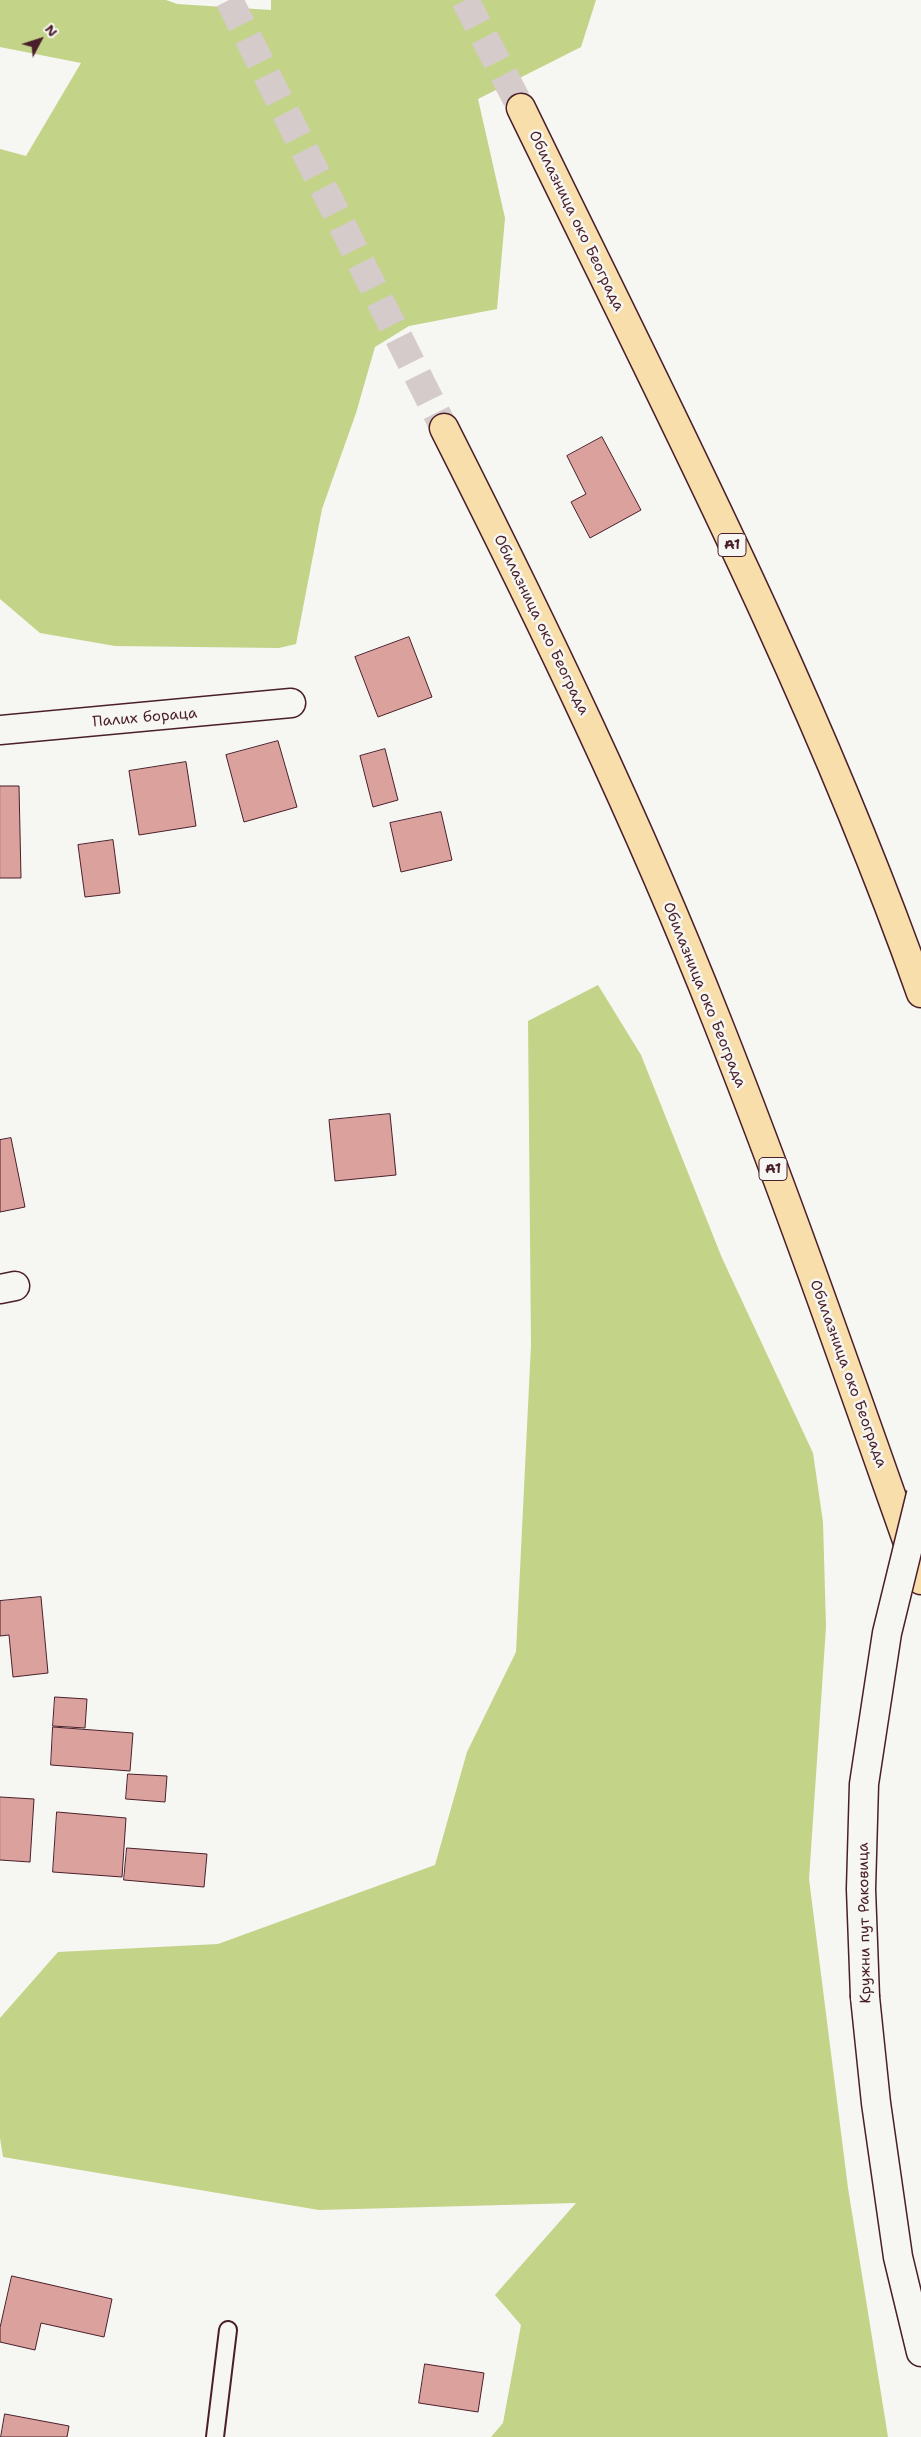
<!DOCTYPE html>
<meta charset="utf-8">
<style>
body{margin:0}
#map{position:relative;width:921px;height:2437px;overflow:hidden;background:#f6f6f2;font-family:"Shantell Sans",sans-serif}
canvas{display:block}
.north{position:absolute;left:15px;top:15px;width:50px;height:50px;-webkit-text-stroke:4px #f6f6f2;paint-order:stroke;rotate:50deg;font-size:14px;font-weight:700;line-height:20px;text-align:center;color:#4a1f2b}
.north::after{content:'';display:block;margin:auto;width:18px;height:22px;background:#4a1f2b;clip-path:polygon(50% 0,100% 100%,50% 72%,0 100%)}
</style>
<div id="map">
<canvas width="921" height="2437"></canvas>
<div class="north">N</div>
</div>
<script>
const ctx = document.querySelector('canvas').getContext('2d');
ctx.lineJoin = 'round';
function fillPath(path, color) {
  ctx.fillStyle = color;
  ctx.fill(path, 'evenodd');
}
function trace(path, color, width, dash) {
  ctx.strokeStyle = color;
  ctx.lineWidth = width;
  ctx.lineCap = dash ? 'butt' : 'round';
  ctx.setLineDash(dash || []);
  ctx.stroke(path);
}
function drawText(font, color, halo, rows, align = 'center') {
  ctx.font = font + ' "Shantell Sans",sans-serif';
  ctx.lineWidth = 5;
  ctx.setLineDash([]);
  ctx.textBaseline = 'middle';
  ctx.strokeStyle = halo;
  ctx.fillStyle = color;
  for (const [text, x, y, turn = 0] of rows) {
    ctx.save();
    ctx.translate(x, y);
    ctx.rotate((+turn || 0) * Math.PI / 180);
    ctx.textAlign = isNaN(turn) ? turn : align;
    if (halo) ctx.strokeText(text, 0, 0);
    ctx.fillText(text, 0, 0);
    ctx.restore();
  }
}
fillPath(new Path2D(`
 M0,0H166L177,4L271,10V0H596L581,47L478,99L505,218L497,309L409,326L375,347L356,413L322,509L296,644L279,648L115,646L40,633L0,599V149L26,156L81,63L0,47Z
 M598,985L641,1055L722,1258L813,1453L823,1522L826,1627L809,1879L848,2188L888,2437H491L503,2423L521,2325L495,2295L576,2203L319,2210L3,2157L0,2138V2018L58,1952L218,1944L435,1865L467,1752L516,1652L531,1345L528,1021Z`), '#c3d387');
const building = new Path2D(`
 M602,437L641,510L590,538L571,502L586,494L567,456Z
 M409,637L432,697L378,717L355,657Z
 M278,741L297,807L244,822L226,755Z
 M385,749L398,800L373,807L360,756Z
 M186,762L196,826L139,835L129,771Z
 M0,786H19L21,878H0Z
 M441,812L452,860L401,872L390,823Z
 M113,840L120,893L85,897L78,845Z
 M390,1114L396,1175L335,1181L329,1120Z
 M11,1138L25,1207L0,1212V1140Z
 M41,1597L48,1673L13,1677L9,1635L0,1636V1601Z
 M55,1697L87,1699L85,1728L53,1726Z
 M53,1727L133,1733L130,1771L51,1765Z
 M128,1774L167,1776L165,1802L126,1799Z
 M0,1797L34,1799L30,1862L0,1860Z
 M57,1812L126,1818L122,1877L53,1872Z
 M127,1848L207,1854L204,1887L124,1880Z
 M12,2276L112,2299L104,2337L41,2323L35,2350L0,2342V2328Z
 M425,2364L484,2373L478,2412L419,2403Z
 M5,2414L69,2426L67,2437H1Z`);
fillPath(building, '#dba19d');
trace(building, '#4a1f2b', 1);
trace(new Path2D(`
 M229,0L444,428
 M465,0L521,108`), '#d4cbca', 28, [28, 14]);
const lane = new Path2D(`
 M215,2437L228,2330`);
const street = new Path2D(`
 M0,730L291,703
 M0,1289L15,1286`);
const secondary = new Path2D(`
 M865,1997L876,2103L898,2257L921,2352`);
const highway = new Path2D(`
 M521,108C662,398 813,688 921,993
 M444,428C542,622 637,818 717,1021C790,1205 855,1393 921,1580`);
trace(lane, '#4a1f2b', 20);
trace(street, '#4a1f2b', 31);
trace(secondary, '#4a1f2b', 31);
trace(highway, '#4a1f2b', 31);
trace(lane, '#f6f6f2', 16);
trace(street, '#f6f6f2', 28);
trace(secondary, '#f6f6f2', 28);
trace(highway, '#f8deab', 28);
const secondaryBridge = new Path2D(`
 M865,1997L861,1889L864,1784L887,1633L921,1494`);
trace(secondaryBridge, '#4a1f2b', 31, []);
trace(secondaryBridge, '#f6f6f2', 28);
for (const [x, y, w] of [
 [732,545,28],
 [773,1169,28]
]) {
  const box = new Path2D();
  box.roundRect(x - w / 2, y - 11.5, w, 23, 4);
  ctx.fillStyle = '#f6f6f2';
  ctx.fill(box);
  trace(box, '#4a1f2b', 1);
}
drawText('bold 14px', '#4a1f2b', null, [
 ["A1",732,545],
 ["A1",773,1169]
]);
drawText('15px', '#4a1f2b', '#f6f6f2', [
 ["Обилазница око Београда",576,221,64],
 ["Обилазница око Београда",541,625,64],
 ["Палих бораца",145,718,-5],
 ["Обилазница око Београда",704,995,68],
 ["Обилазница око Београда",848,1374,70],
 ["Кружни пут Раковица",865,1923,-91]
]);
</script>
